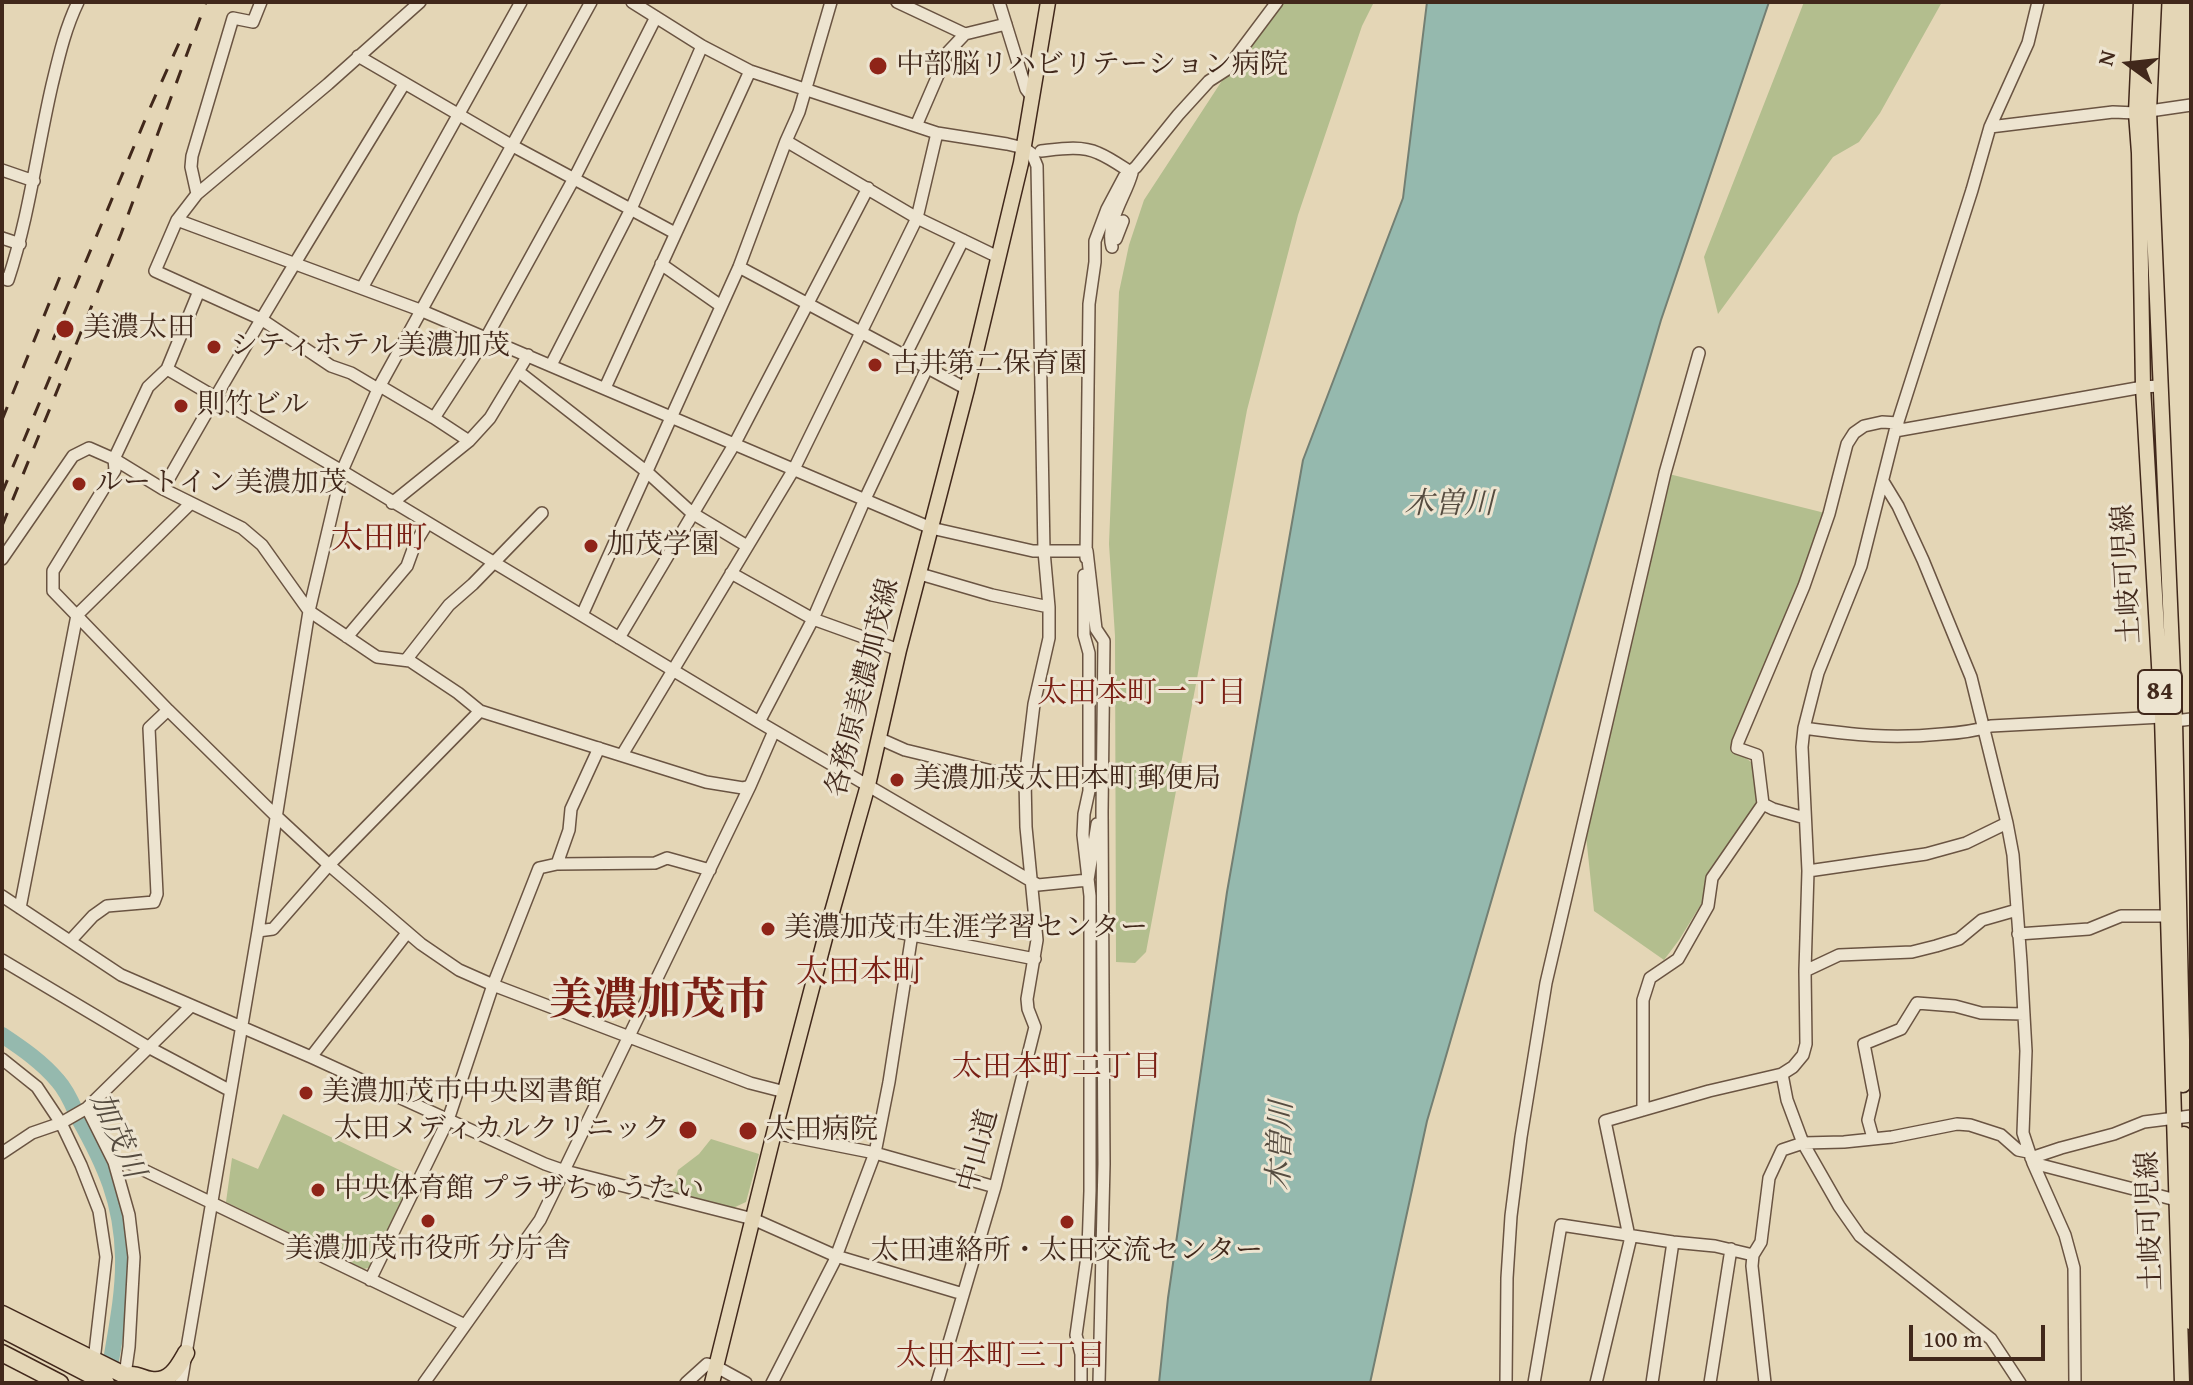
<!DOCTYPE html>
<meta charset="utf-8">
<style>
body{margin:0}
#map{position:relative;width:2193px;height:1385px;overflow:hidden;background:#e4d6b6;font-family:"Gentium Book Plus",serif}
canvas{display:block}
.frame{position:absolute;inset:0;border:4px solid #41281b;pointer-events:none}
.north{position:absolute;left:2089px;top:24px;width:80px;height:80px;-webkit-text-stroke:6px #ede4d0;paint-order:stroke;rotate:285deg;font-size:22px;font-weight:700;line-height:32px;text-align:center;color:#41281b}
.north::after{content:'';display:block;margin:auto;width:28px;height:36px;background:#41281b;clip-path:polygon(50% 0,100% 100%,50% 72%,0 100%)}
.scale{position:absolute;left:1909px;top:1325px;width:136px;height:36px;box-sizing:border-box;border:4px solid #41281b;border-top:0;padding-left:10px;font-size:24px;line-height:28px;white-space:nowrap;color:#41281b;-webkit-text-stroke:6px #ede4d0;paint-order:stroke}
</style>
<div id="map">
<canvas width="2193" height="1385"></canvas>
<div class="frame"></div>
<div class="north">N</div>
<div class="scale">100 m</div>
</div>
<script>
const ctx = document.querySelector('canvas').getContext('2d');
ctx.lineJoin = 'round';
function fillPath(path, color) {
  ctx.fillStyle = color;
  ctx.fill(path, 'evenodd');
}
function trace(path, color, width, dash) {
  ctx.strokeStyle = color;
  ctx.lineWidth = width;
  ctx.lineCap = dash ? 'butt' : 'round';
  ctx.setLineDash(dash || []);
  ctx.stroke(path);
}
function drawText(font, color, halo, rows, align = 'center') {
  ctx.font = font + ' "Gentium Book Plus","Noto Serif JP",serif';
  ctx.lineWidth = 6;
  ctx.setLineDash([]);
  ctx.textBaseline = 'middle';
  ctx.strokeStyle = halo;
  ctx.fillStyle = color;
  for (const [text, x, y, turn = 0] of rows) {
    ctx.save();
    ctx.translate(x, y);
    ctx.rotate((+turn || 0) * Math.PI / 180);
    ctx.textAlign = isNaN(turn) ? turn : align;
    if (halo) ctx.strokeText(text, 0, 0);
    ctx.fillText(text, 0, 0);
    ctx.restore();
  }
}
fillPath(new Path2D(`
 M1282,2H1374L1362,26L1298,215L1247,410L1146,952L1135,963L1116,962L1115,636L1109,544L1119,292L1129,245L1144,200L1227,73Z
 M1804,2H1942L1880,113L1859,142L1833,157L1718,314L1704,257Z
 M1665,473L1829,514L1733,747L1752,763L1763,804L1679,940L1664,960L1594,911L1584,817Z
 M283,1114L414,1177L371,1267L364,1269L226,1202L232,1158L258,1169Z
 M711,1139L759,1154L746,1202L733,1208L672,1193L678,1170L699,1154Z`), '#b3be8e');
const water = new Path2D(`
 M1427,2H1769L1661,320L1427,1121L1370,1383H1159L1168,1298L1227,892L1303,460L1403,198Z`);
fillPath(water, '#95b9ae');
trace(water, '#737f73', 2);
trace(new Path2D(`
 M2,1035C23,1049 42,1062 58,1081C68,1092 73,1106 79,1119C105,1165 122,1203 123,1257C124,1298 114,1339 108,1379`), '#95b9ae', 16);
const minor = new Path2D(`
 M632,2L702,46L750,71L937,133L1007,144L1024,148L1032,154L1037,166L1044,551L1049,607V638L1034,704L1025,779L1026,827L1037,940L1027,999L1028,1009L1035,1027L995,1187L937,1383
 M897,2L965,34
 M999,2L1026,89L1032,97
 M358,56L511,145L675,233
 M916,126L948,52L965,34L1006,24
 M1990,127L2113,112L2136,113L2191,105
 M786,141L917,218L998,257
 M1041,151C1059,149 1081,145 1098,153C1110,158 1121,166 1132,173C1126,196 1105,222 1112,247
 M2,170L34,181
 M197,194L191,167L192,156L233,18L253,22L261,2
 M177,220L420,310L931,528L1033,551H1087L1096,629L1104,641L1102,812L1104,1164L1099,1383
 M2,238L20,244
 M1116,239L1123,221
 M661,264L721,306
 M739,267L967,389
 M2,278L8,280C29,217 37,150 52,85C59,56 65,29 78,2
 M362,288L521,2
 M905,356L963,240
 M551,365L631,209L702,46
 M167,369L342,471L759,722L1038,885L1088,880L1097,824
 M519,372L647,472L692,513L747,546
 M380,386L434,418L469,441
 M605,388L750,71
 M378,389L351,373L331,366L261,319L155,271L177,220L197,194L328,84L420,2
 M434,418L486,338L577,173L656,17
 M1895,431L2143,387L2159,386
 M114,459L115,470L53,571V591L168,710L275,815L329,865L421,944L459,970L493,985L750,1083L785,1092
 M114,459L163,489L242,528L262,545L309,611L377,657L410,661L458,693L480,711L706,782L743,788L750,786
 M1884,483L1898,506L1923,560L1971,677L2007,823L2013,855L2021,962L2026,1051L2023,1133L2033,1163L2065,1235L2074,1268L2075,1383
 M163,489C240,352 322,218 404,84
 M392,503L469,441L490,418L528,355
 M1086,558L1089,304L1095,262V241L1107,209L1124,177L1136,167L1178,115L1209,81L1226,70L1277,2
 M2,559L73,456L89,448L114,459L148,387L167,369L199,291
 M731,573L813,619L899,650
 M920,574L992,595L1049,607
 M582,615L739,267L786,141L799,112L831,2
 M347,637L407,566L415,544L427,524
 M619,638L735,443L868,188
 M406,660L449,605L473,584L542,513
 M759,722L813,619L865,499L927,368
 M1804,728C1854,735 1891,739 1942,734C1959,733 1975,731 1991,726L2162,717L2175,721L2191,719
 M878,738L905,750L1025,779
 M622,755L794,469L917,218L937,133
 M1805,818L1773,809L1763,804L1757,755L1737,748L1738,742L1804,586L1829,514L1847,444L1854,433L1864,426L1882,422L1898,423
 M557,864L569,830L571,809L599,748
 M1808,871L1926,854L1966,843L2007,823
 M2,896L121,975L311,1057L545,1164L565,1171L753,1219L836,1256L963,1294
 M20,908L77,615L191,503
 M830,919L1035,959
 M258,931L273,929L329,865L480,711
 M2018,934L2089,929L2121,916H2168
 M70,941L93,916L107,906L154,902L157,894L149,728L168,710
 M2,960L148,1047L229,1090
 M1805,971L1839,955L1912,952L1936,946L1959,939L1982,920L2017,910
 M311,1057L407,933
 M2,1059L37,1087L61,1123L81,1165L99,1211L106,1257L95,1352
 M1782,1074L1787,1100L1803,1143L1839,1206L1860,1236L1991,1339L2020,1383
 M87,1108L114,1162L129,1215L134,1257L129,1347L124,1382
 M1643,1110V1000L1650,978L1678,959L1708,906L1712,878L1763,804
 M774,1133L875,1153L995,1187
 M1873,1138L1868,1120L1874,1095L1864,1044L1901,1029L1917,1003L1955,1006L1981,1013L2024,1014
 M2,1153L32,1133L61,1123L87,1108L191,1006
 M2031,1158L2061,1148L2114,1134L2144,1122L2191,1116
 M114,1162L129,1163L465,1325
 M2033,1163L2176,1200
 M370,1280L448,1120L493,985L539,868L557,864L655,863L667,858L710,870
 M181,1383L258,931L309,611L342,471L378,389L591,2
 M424,1383L540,1220L750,786L774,731
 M686,1383L707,1364L715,1366L746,1383
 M772,1383L834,1262L875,1153L889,1082L912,934
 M1081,1383V1354L1076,1335L1088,1249L1090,1191V896L1083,835L1084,814L1089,791V653L1084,635V575
 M1506,1383L1507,1278L1511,1216L1521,1137L1546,983L1665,473L1699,353
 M1534,1383L1561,1225L1673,1242L1715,1246L1753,1255
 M1596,1383L1630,1241L1605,1121L1709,1091L1782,1074L1793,1067L1803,1055L1806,1044L1805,971L1808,871L1802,747L1804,728L1818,673L1861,566L1895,431L1972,190L1990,127L2028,43L2038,2
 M1652,1383L1673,1242
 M1710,1383L1731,1249
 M1765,1383L1752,1266L1753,1255L1761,1242L1769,1178L1782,1150L1803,1143L1844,1142L1892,1137L1957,1124L1970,1125L2001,1135L2018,1150L2028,1152`);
const major = new Path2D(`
 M2141,2L2136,113L2139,153L2143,387L2162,717L2182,1383
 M2154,2L2149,111L2175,721L2183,1085
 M2184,1134L2191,1322
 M712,1383L774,1133L830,919L868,785L899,650L967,389L1021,163L1048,2`);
const highway = new Path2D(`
 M2,1314L140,1383
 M2,1329L106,1383
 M2,1353L60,1383
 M131,1375C139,1375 143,1379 151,1380C170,1383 178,1367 186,1353`);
trace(minor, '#6a5442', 14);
trace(major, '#41281b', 17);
trace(highway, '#41281b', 19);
trace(minor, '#ede4d0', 11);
trace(major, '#e4d6b6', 14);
trace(highway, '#e4d6b6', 16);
trace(new Path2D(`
 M53,340L150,108L183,34
 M2,420L61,274
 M2,493L70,329
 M2,526L121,234L206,2`), '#41281b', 3, [14, 14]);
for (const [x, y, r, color] of [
 [878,66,10,"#8f2418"],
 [65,329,10,"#8f2418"],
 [214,347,8,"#8f2418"],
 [875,365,8,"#8f2418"],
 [181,406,8,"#8f2418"],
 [79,484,8,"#8f2418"],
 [591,546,8,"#8f2418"],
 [897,780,8,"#8f2418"],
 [768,929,8,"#8f2418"],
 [306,1093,8,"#8f2418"],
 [688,1130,10,"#8f2418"],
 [748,1131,10,"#8f2418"],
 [318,1190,8,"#8f2418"],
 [428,1221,8,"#8f2418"],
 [1067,1222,8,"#8f2418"]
]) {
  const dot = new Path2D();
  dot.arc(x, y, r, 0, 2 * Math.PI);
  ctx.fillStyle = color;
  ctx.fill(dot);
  trace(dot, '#ede4d0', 3);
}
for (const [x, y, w] of [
 [2160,692,44]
]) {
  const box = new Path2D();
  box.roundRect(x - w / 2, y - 22, w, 44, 6);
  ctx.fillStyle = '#ede4d0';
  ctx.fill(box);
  trace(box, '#41281b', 2);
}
drawText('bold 26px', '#41281b', null, [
 ["84",2160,692]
]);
drawText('28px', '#41281b', '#ede4d0', [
 ["中部脳リハビリテーション病院",896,66],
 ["美濃太田",83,329],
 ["シティホテル美濃加茂",230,347],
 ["古井第二保育園",891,365],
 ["則竹ビル",197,406],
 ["ルートイン美濃加茂",95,484],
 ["加茂学園",607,546],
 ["美濃加茂太田本町郵便局",913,780],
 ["美濃加茂市生涯学習センター",784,929],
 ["美濃加茂市中央図書館",322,1093],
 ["太田メディカルクリニック",670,1130,"right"],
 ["太田病院",766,1131],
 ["中央体育館 プラザちゅうたい",334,1190],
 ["美濃加茂市役所 分庁舎",428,1250,"center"],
 ["太田連絡所・太田交流センター",1067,1252,"center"]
], 'left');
drawText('28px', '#41281b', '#ede4d0', [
 ["土岐可児線",2128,574,-93],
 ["各務原美濃加茂線",864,688,-76],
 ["中山道",979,1151,-75],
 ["土岐可児線",2151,1221,-92]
]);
drawText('italic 30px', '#564c40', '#ede4d0', [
 ["木曽川",1449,505],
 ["加茂川",116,1136,66],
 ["木曽川",1282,1146,-88]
]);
drawText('30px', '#7a1f14', '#ede4d0', [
 ["太田本町一丁目",1142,694],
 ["太田本町二丁目",1057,1068],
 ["太田本町三丁目",1001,1357]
]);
drawText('32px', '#7a1f14', '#ede4d0', [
 ["太田町",379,540],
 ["太田本町",860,974]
]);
drawText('bold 44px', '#7a1f14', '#ede4d0', [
 ["美濃加茂市",659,1003]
]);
</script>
